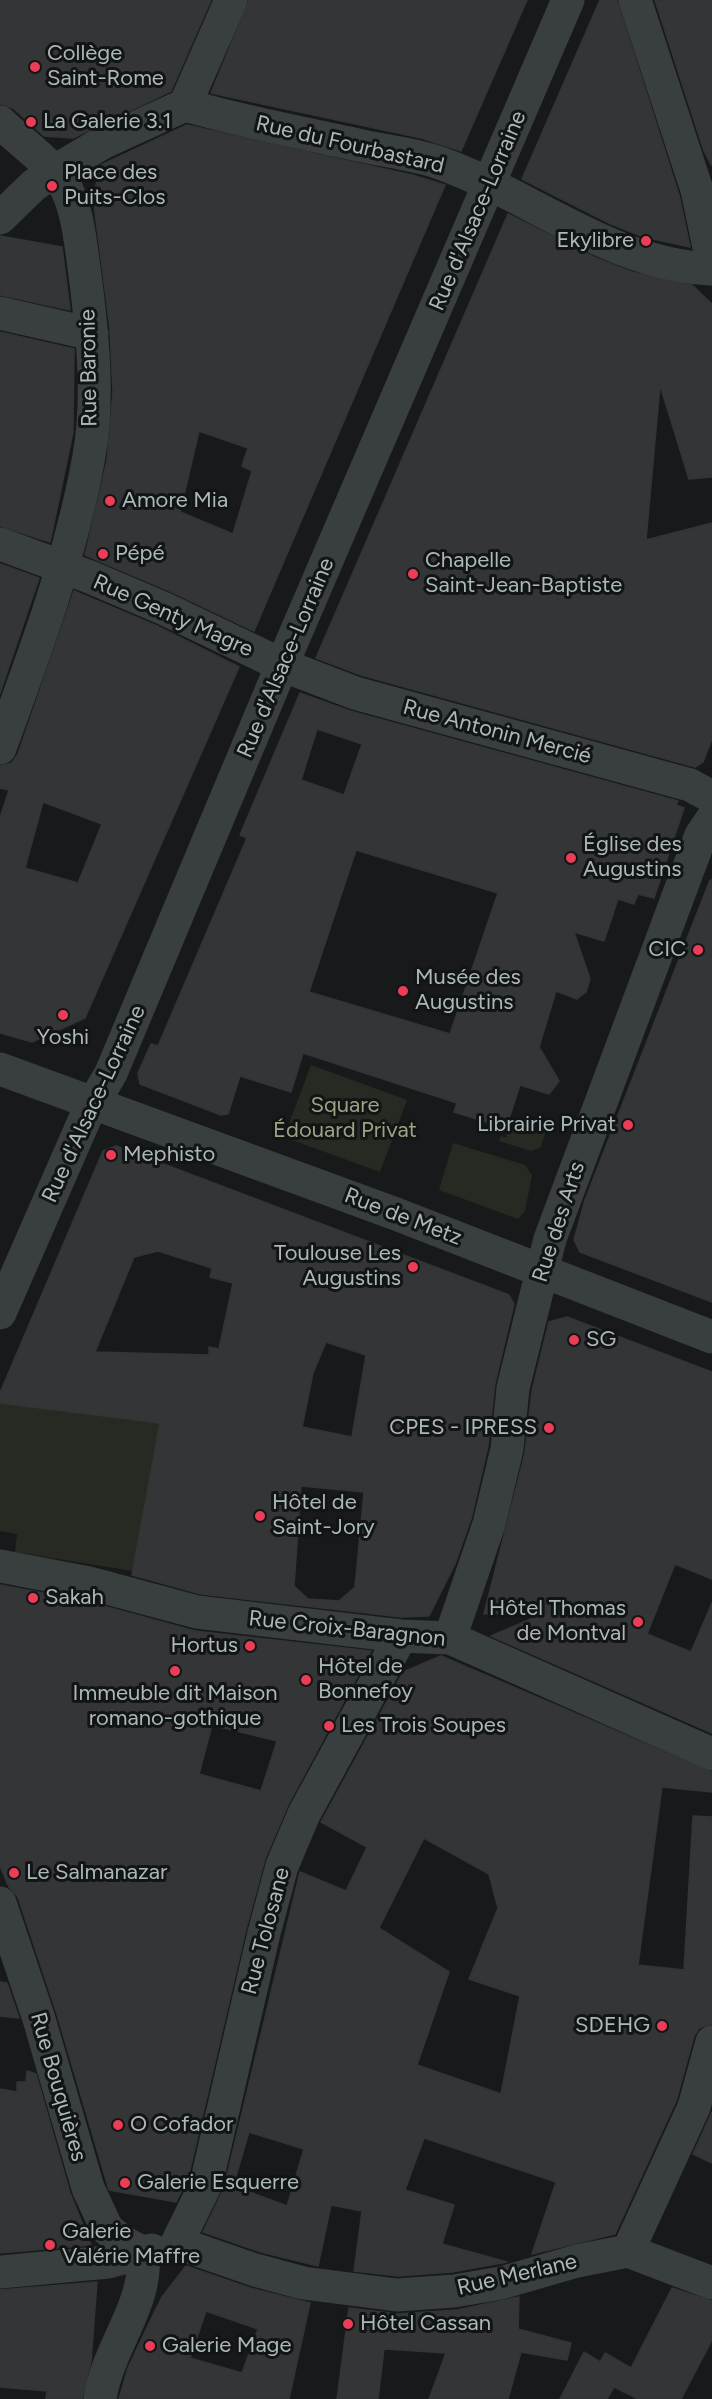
<!DOCTYPE html>
<meta charset="utf-8">
<style>
body{margin:0}
canvas{display:block;background:#18191a}
</style>
<canvas width="712" height="2399"></canvas>
<script>
const ctx = document.querySelector('canvas').getContext('2d');
ctx.lineJoin = 'round';
function fillPath(path, color) {
  ctx.fillStyle = color;
  ctx.fill(path, 'evenodd');
}
function trace(path, color, width, dash) {
  ctx.strokeStyle = color;
  ctx.lineWidth = width;
  ctx.lineCap = dash ? 'butt' : 'round';
  ctx.setLineDash(dash || []);
  ctx.stroke(path);
}
function drawText(font, color, halo, rows, align = 'center') {
  ctx.font = font + ' Figtree,sans-serif';
  ctx.lineWidth = 6;
  ctx.setLineDash([]);
  ctx.textBaseline = 'middle';
  ctx.strokeStyle = halo;
  ctx.fillStyle = color;
  for (const [text, x, y, turn = 0] of rows) {
    ctx.save();
    ctx.translate(x, y);
    ctx.rotate((+turn || 0) * Math.PI / 180);
    ctx.textAlign = isNaN(turn) ? turn : align;
    if (halo) ctx.strokeText(text, 0, 0);
    ctx.fillText(text, 0, 0);
    ctx.restore();
  }
}
fillPath(new Path2D(`
 M311,1065L407,1100L380,1172L284,1137Z
 M509,1119L546,1131L540,1148L531,1151L499,1141L501,1136L506,1138Z
 M453,1143L525,1165L532,1175L525,1211L518,1219L439,1190Z
 M0,1402L160,1423L133,1571L15,1552L17,1534L0,1531Z`), '#272a22');
const building = new Path2D(`
 M0,0H211L171,91L73,138L44,136L13,108L0,104Z
 M249,0H527L461,151L421,138L211,93Z
 M600,0H617L679,195L690,247L644,237L611,224L522,179Z
 M655,0H712V166L704,151Z
 M187,125L412,175L445,185L254,631L172,592L85,555L107,460L113,392L110,329L93,197L101,165ZM199,431L248,448L242,466L252,471L233,534L180,512Z
 M508,214L596,258L632,272L692,285L712,304V477L689,479L660,385L646,540L712,523V739L703,762L695,767L361,675L316,658Z
 M0,236L62,247L70,310L0,295Z
 M0,332L74,349L73,432L50,542L0,526Z
 M0,564L39,578L0,693Z
 M74,591L157,626L239,667L85,1018L32,1042L0,1033V818L9,790L0,788V766L12,763L18,754ZM43,802L102,824L78,883L25,868Z
 M300,693L350,711L678,801L676,805L684,808L654,898L638,894L634,904L618,899L604,941L574,932L590,979L586,992L577,999L556,991L539,1047L559,1081L549,1094L520,1085L506,1128L454,1112L457,1103L303,1053L291,1092L240,1076L228,1114L221,1115L140,1084L138,1073L151,1044L158,1046L247,838L240,835ZM317,729L362,744L344,795L301,780ZM356,850L498,893L450,1034L309,992Z
 M710,880H712V1302L580,1252L574,1240L585,1200Z
 M116,1146L509,1295L514,1304L495,1383L488,1446L471,1519L455,1564L429,1616L401,1617L201,1594L132,1575L160,1423L0,1403V1393L103,1151ZM158,1251L212,1268L210,1277L233,1283L219,1349L209,1347V1355L95,1352L134,1257ZM326,1342L366,1355L352,1437L302,1427L313,1373ZM301,1486L364,1492L355,1587L339,1601L308,1599L294,1586Z
 M567,1317L712,1372V1579L675,1564L647,1634L691,1652L712,1603V1733L491,1636L550,1611L484,1614L525,1453L532,1391L549,1322Z
 M0,1585L85,1601L195,1631L371,1651L288,1805L265,1859L246,1929L188,2178L176,2202L109,2190L57,2014L18,1897L9,1887L0,1866ZM212,1725L277,1741L261,1791L199,1774Z
 M441,1656L712,1772V1792L662,1787L638,1965L684,1970L693,1816L712,1817V2024L699,2028L694,2036L676,2101L615,2234L532,2254L556,2182L424,2138L405,2190L454,2205L442,2244L507,2262L452,2272L398,2276L354,2271L362,2211L331,2205L318,2266L261,2252L203,2232L224,2188L300,1872L346,1891L367,1847L321,1822L403,1672ZM424,1838L489,1874L498,1908L469,1979L520,1996L501,2094L417,2065L449,1972L379,1928ZM249,2132L304,2149L287,2206L233,2186Z
 M0,1982L7,1983L19,2018L0,2016Z
 M27,2071L36,2074L70,2193L91,2245L0,2253V2089L17,2092V2082H26Z
 M712,2112V2163L693,2154Z
 M186,2266L250,2288L310,2303L289,2399H119L128,2368L151,2319L162,2297ZM206,2311L258,2329L242,2373L190,2358Z
 M97,2282L91,2362L82,2399H46L47,2391L0,2387V2290Z
 M672,2288L712,2301V2340L681,2399H638L614,2387L607,2399H560L584,2352L600,2362L605,2353L631,2368Z
 M519,2297L518,2329L571,2343L567,2360L521,2352L508,2399H429L446,2353L384,2349L378,2399H337L349,2308L398,2314L457,2310Z`);
fillPath(building, '#333536');
trace(building, '#323536', 1.5);
trace(new Path2D(`
 M635,0L697,190L712,262
 M185,105C243,122 304,133 363,146C386,151 411,154 434,161C529,193 609,265 712,269
 M0,122C21,143 55,165 67,190C79,215 82,255 86,283C93,340 99,399 89,456C71,557 35,652 0,748
 M0,218L34,185L55,171L102,143L185,105L231,0
 M0,313L92,334
 M0,544L90,577L165,609L282,665L355,693L690,785L712,797
 M0,1069L396,1214L712,1337
 M0,1313L87,1114L111,1073L282,665L568,0
 M0,1566L89,1583L197,1612L401,1636L450,1638L712,1754
 M450,1638L489,1524L507,1449L513,1388L550,1239L701,835L712,819
 M0,1903L39,2019L88,2188L107,2229L122,2241L143,2253
 M177,2243L206,2184L264,1933L282,1866L304,1814L401,1636
 M177,2243L255,2270L303,2283L397,2295L454,2291L501,2283L577,2261L628,2251L712,2283
 M628,2251L694,2107L712,2042
 M0,2272L108,2262L152,2250
 M100,2399C108,2345 148,2306 143,2253`), '#393e3f', 33);
for (const [x, y, r, color] of [
 [35,67,6,"#ec3d56"],
 [31,122,6,"#ec3d56"],
 [52,186,6,"#ec3d56"],
 [646,241,6,"#ec3d56"],
 [110,501,6,"#ec3d56"],
 [103,554,6,"#ec3d56"],
 [413,574,6,"#ec3d56"],
 [571,858,6,"#ec3d56"],
 [698,950,6,"#ec3d56"],
 [403,991,6,"#ec3d56"],
 [63,1015,6,"#ec3d56"],
 [628,1125,6,"#ec3d56"],
 [111,1155,6,"#ec3d56"],
 [413,1267,6,"#ec3d56"],
 [574,1340,6,"#ec3d56"],
 [549,1428,6,"#ec3d56"],
 [260,1516,6,"#ec3d56"],
 [33,1598,6,"#ec3d56"],
 [638,1622,6,"#ec3d56"],
 [250,1646,6,"#ec3d56"],
 [175,1671,6,"#ec3d56"],
 [306,1680,6,"#ec3d56"],
 [329,1726,6,"#ec3d56"],
 [14,1873,6,"#ec3d56"],
 [662,2026,6,"#ec3d56"],
 [118,2125,6,"#ec3d56"],
 [125,2183,6,"#ec3d56"],
 [50,2245,6,"#ec3d56"],
 [348,2324,6,"#ec3d56"],
 [150,2346,6,"#ec3d56"]
]) {
  const dot = new Path2D();
  dot.arc(x, y, r, 0, 2 * Math.PI);
  ctx.fillStyle = color;
  ctx.fill(dot);
  trace(dot, '#131415', 2);
}
drawText('22px', '#aab9b8', '#131415', [
 ["Collège",47,54],
 ["Saint-Rome",47,79],
 ["La Galerie 3.1",43,122],
 ["Place des",64,173],
 ["Puits-Clos",64,198],
 ["Ekylibre",634,241,"right"],
 ["Amore Mia",122,501],
 ["Pépé",115,554],
 ["Chapelle",425,561],
 ["Saint-Jean-Baptiste",425,586],
 ["Église des",583,845],
 ["Augustins",583,870],
 ["CIC",686,950,"right"],
 ["Musée des",415,978],
 ["Augustins",415,1003],
 ["Yoshi",63,1038,"center"],
 ["Librairie Privat",616,1125,"right"],
 ["Mephisto",123,1155],
 ["Toulouse Les",401,1254,"right"],
 ["Augustins",401,1279,"right"],
 ["SG",586,1340],
 ["CPES - IPRESS",537,1428,"right"],
 ["Hôtel de",272,1503],
 ["Saint-Jory",272,1528],
 ["Sakah",45,1598],
 ["Hôtel Thomas",626,1609,"right"],
 ["de Montval",626,1634,"right"],
 ["Hortus",238,1646,"right"],
 ["Hôtel de",318,1667],
 ["Bonnefoy",318,1692],
 ["Immeuble dit Maison",175,1694,"center"],
 ["romano-gothique",175,1719,"center"],
 ["Les Trois Soupes",341,1726],
 ["Le Salmanazar",26,1873],
 ["SDEHG",650,2026,"right"],
 ["O Cofador",130,2125],
 ["Galerie Esquerre",137,2183],
 ["Galerie",62,2232],
 ["Valérie Maffre",62,2257],
 ["Hôtel Cassan",360,2324],
 ["Galerie Mage",162,2346]
], 'left');
drawText('22px', '#aab9b8', '#131415', [
 ["Rue du Fourbastard",350,145,13],
 ["Rue d'Alsace-Lorraine",478,211,-67],
 ["Rue Baronie",89,368,-91],
 ["Rue Genty Magre",173,616,24],
 ["Rue d'Alsace-Lorraine",286,658,-67],
 ["Rue Antonin Mercié",497,732,15],
 ["Rue d'Alsace-Lorraine",94,1104,-65],
 ["Rue de Metz",403,1217,21],
 ["Rue des Arts",559,1222,-72],
 ["Rue Croix-Baragnon",347,1629,6],
 ["Rue Tolosane",266,1931,-75],
 ["Rue Bouquières",58,2087,74],
 ["Rue Merlane",517,2275,-13]
]);
drawText('22px', '#9ba382', '#131415', [
 ["Square",345,1106],
 ["Édouard Privat",345,1131]
]);
</script>
